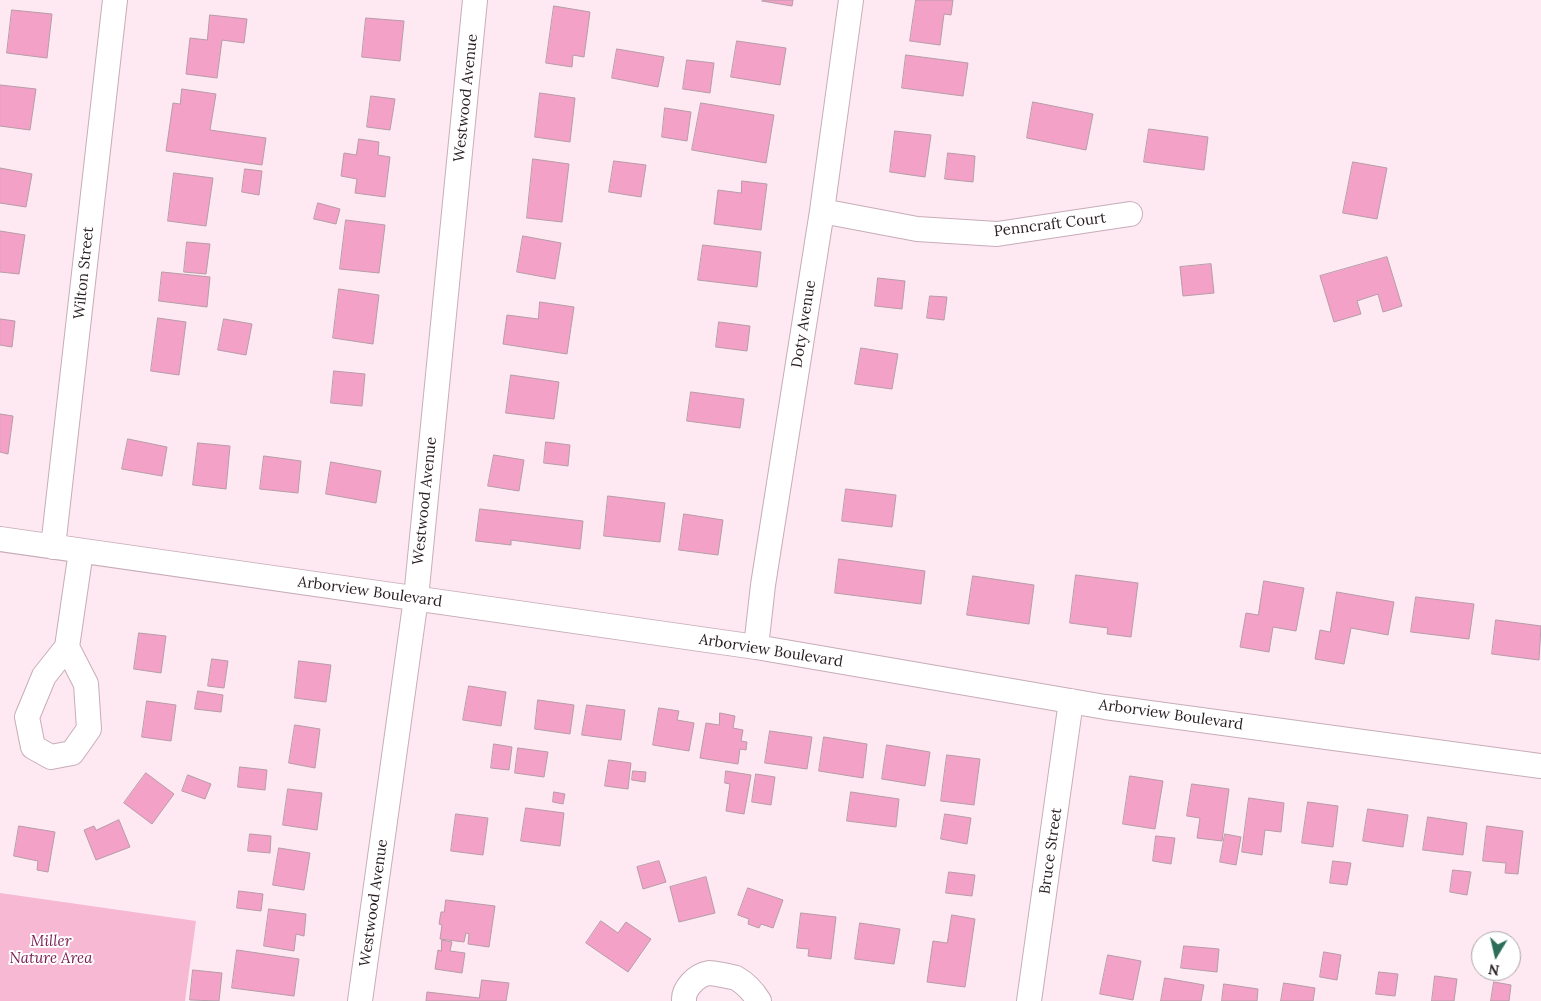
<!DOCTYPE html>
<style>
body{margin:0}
#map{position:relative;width:1541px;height:1001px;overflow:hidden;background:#fee8f1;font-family:Lora,serif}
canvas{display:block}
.north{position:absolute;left:1471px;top:931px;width:50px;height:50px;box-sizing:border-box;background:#fff;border:1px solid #a9a5a6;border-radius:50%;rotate:189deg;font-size:14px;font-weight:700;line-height:20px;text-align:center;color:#271d21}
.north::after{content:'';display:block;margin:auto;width:18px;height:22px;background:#2e6d5a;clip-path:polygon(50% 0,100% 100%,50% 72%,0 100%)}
</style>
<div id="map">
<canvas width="1541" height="1001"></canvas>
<div class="north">N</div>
</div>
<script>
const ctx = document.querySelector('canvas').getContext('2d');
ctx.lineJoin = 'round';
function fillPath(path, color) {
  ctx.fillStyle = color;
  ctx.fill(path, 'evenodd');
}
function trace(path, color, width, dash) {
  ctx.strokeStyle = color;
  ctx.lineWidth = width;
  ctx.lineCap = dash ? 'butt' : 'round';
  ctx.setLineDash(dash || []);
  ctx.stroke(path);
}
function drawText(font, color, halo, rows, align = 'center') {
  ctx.font = font + ' Lora,serif';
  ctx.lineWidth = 4;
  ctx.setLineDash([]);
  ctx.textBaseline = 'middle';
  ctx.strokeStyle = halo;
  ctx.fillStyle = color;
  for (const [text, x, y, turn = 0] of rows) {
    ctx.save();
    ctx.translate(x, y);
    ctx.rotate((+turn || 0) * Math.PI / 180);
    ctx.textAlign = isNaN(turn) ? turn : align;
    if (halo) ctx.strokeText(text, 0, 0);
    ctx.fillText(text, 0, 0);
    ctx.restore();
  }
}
fillPath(new Path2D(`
 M0,893L196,921L185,1001H0Z`), '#f7b8d4');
const building = new Path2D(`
 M763,0H793L792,6L762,1Z
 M916,0H953L951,15L944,14L940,45L910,41Z
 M554,6L590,12L584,57L573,55L572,67L546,63Z
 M12,10L52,14L47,58L7,53Z
 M210,15L247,19L244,43L222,40L217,78L186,74L190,38L207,40Z
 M366,18L404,21L400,61L362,57Z
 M737,41L786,48L780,85L731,77Z
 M617,49L664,57L658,87L612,78Z
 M906,55L968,63L963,96L902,88Z
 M687,60L714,63L710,93L683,89Z
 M0,85L36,89L30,130L0,126Z
 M182,89L216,94L210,130L266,138L262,165L166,151L173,103L180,104Z
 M540,93L575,98L570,142L535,137Z
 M371,96L395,99L390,130L367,127Z
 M1033,102L1093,114L1086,150L1027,138Z
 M701,103L774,115L766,163L692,150Z
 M665,108L691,112L687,141L662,137Z
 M1149,129L1208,137L1204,170L1144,162Z
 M895,131L931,135L925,177L890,172Z
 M359,139L379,142L378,155L390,157L385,197L355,193L357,179L341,176L344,153L356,155Z
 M948,153L975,156L973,182L945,179Z
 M533,159L569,164L562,222L527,218Z
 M614,161L646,165L641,197L609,192Z
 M1353,162L1387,168L1377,219L1343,213Z
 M0,168L32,174L26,207L0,203Z
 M245,169L262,171L259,195L242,192Z
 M174,173L213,178L206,226L168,221Z
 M742,181L767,184L761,230L714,224L718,190L741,193Z
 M318,203L340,209L336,224L314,219Z
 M346,220L385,225L379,273L340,269Z
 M0,231L25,235L19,274L0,272Z
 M523,236L561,243L555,279L517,272Z
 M187,242L210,244L206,274L184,272Z
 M703,245L761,252L757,287L698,280Z
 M1387,257L1402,306L1383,312L1378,294L1357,301L1361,314L1334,322L1320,276Z
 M1211,264L1214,293L1183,296L1180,267Z
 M162,272L210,277L207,307L159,301Z
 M878,278L905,281L902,309L875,306Z
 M339,289L379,295L373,344L333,338Z
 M930,296L947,297L944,320L927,318Z
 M540,302L574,307L567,354L503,344L507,315L538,319Z
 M158,318L186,322L179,375L151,371Z
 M0,319L15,321L12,347L0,345Z
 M224,319L252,324L246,355L218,350Z
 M719,322L750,326L747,351L716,347Z
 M861,348L898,354L892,389L855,384Z
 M334,371L365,374L362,406L331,403Z
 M511,375L559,382L554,419L506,413Z
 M691,392L744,399L740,428L687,421Z
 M0,414L13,416L8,454L0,452Z
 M128,439L167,447L162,476L122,469Z
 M546,442L570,445L568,466L544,463Z
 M198,443L230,446L226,489L193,485Z
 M494,455L524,460L519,491L488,486Z
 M264,456L301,461L298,493L260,489Z
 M331,462L381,471L376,503L326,494Z
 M846,489L896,495L892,527L842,521Z
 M608,496L665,503L660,542L604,536Z
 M480,509L583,521L580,549L511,540V545L476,541Z
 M684,514L723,520L718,555L679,550Z
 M839,559L925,571L921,604L835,593Z
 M1076,575L1138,583L1131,637L1107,634L1108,628L1070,623Z
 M973,576L1034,585L1029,624L967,615Z
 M1264,581L1304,588L1296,631L1273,627L1269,652L1240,647L1246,613L1258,615Z
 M1337,592L1394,602L1388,635L1351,628L1344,664L1315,659L1320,630L1330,632Z
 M1416,597L1474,604L1469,639L1411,632Z
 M1496,620L1541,626L1539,660L1492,654Z
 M139,633L166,636L161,673L134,669Z
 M212,659L228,661L224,688L208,686Z
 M299,661L331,665L326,702L295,698Z
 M469,686L506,692L501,726L463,720Z
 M198,691L223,695L221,712L195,709Z
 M538,700L574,705L570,734L535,729Z
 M147,701L176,705L171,741L142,737Z
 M587,705L625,710L621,740L582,735Z
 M659,708L679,711L677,720L694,723L689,751L653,745Z
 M720,713L735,716L733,728L743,730L741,741L747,742L746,750L740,749L738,764L700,758L706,723L719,725Z
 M295,725L320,729L315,768L289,763Z
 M770,731L812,737L807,769L765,763Z
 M824,737L867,744L863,778L819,771Z
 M494,744L512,747L509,770L491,768Z
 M887,745L930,752L925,786L882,779Z
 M518,748L548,752L544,777L515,773Z
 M947,755L980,759L974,805L941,801Z
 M609,760L631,763L628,789L605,786Z
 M240,767L267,770L265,790L238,787Z
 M633,771L646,772L645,782L632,780Z
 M726,771L751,775L744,814L726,811L730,784L725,783Z
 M146,773L174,794L152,824L124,803Z
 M756,774L775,777L771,805L752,802Z
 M188,775L211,784L205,799L182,791Z
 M1130,776L1163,781L1155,829L1123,824Z
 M1192,784L1229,789L1222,841L1197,838L1200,818L1187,816Z
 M288,789L322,793L317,830L283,825Z
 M554,792L565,794L563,804L553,802Z
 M851,792L899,799L896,827L847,821Z
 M1249,798L1284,803L1281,832L1265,830L1262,855L1242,852Z
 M1308,802L1338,806L1333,847L1302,843Z
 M526,808L564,813L560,846L521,841Z
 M1368,809L1408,815L1403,847L1363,841Z
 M456,814L488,818L483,855L451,851Z
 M945,814L971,818L967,844L941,839Z
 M1428,817L1467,823L1463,855L1423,850Z
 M119,820L130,847L96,860L84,830L94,826L96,830Z
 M19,826L55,832L48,872L37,870L38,861L14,856Z
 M1487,826L1523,831L1518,874L1505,873L1506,863L1483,861Z
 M250,834L271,836L270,853L248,851Z
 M1225,834L1241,837L1236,865L1220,862Z
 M1156,836L1175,838L1171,864L1153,861Z
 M279,848L310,853L304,890L273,885Z
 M659,861L666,882L643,889L637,867Z
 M1333,861L1351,863L1347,885L1330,883Z
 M1453,870L1471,872L1467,895L1450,892Z
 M949,872L975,875L972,896L946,893Z
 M706,877L715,913L679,922L670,887Z
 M748,888L783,900L773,928L761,924L759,928L748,924L749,919L738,915Z
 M239,891L263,894L261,911L237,908Z
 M446,900L495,906L489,947L468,944L469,934L466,933L464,942L440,939L442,925L439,924L441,912H444Z
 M269,909L306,914L304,936L296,934L294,951L264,946Z
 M801,913L836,917L831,959L808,956L809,949L797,948Z
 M952,915L975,919L965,987L927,982L933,941L947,943Z
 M601,921L618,933L626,922L651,939L628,972L586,943Z
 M860,923L900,929L894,964L855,959Z
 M442,940L452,942L450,951L465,953L462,973L435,969L438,950L441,951Z
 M1184,946L1219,949L1217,972L1181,968Z
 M237,950L299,959L294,996L232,988Z
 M1324,952L1341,955L1337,980L1320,977Z
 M1108,955L1141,961L1133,1000L1100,994Z
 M193,970L222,973L219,1001L190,1000Z
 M1379,972L1398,974L1395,996L1376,994Z
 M1435,976L1457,979L1454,1001H1432Z
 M1165,978L1204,985L1201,1001H1161Z
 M482,980L509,983L506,1001H426L427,992L479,998Z
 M1494,982L1511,985L1509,1001H1491Z
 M1284,983L1315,988L1313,1001H1281Z
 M1224,984L1258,989L1257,1001H1222Z`);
fillPath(building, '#f4a1c8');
trace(building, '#b69ca7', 1);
const minor = new Path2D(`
 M822,211L917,229L997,234L1130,214
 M0,539L756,647L1105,707L1541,766
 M53,547L115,0
 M67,647L86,684L89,729L72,753L51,757L33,747L27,717L44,676L67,647L81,551
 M756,647L763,585L822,211L851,0
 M360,1001L416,598L475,0
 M684,1001C683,989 696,975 709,973C713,973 733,977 736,978C745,983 754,993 759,1001
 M1029,1001L1071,701`);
trace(minor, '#c7adb8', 26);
trace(minor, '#fff', 24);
drawText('15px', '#271d21', '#fff', [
 ["Westwood Avenue",466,98,-84],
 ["Penncraft Court",1050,225,-7],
 ["Wilton Street",84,273,-84],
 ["Doty Avenue",804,324,-81],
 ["Westwood Avenue",425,501,-84],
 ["Arborview Boulevard",370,592,8],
 ["Arborview Boulevard",771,651,9],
 ["Arborview Boulevard",1171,715,8],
 ["Bruce Street",1051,851,-82],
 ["Westwood Avenue",374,903,-82]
]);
drawText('italic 15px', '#7b1b52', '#fff', [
 ["Miller",51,942],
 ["Nature Area",51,959]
]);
</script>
